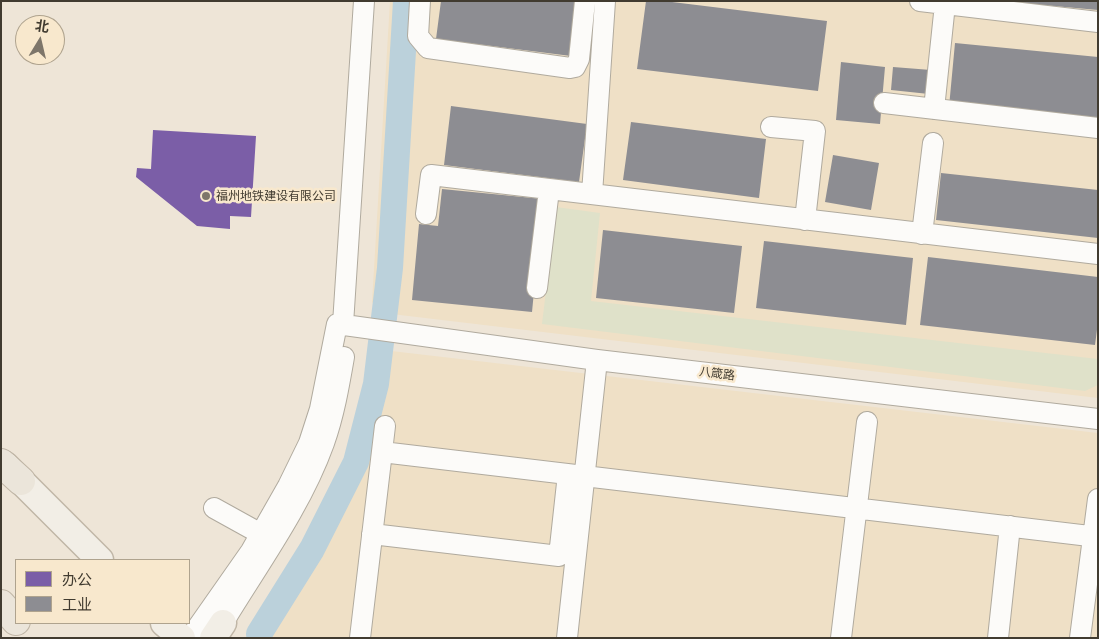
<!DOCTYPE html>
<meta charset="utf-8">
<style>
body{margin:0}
#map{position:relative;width:1099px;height:639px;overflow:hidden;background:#eee5d7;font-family:"Work Sans","Noto Sans SC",sans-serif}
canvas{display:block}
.frame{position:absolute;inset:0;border:2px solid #413b30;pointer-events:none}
.legend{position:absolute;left:15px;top:559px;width:175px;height:65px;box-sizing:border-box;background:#f8e8cd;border:1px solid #afa38e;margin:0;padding:6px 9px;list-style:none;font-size:15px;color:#413b30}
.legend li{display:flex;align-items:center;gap:10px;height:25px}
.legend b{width:25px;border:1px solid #afa38e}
.north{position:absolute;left:15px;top:15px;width:50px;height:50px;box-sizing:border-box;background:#f8e8cd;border:1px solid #afa38e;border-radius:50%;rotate:9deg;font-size:14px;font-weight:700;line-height:20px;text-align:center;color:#413b30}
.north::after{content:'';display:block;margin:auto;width:18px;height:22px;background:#7e766a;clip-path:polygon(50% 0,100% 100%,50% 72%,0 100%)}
</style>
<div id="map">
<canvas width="1099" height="639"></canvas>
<div class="frame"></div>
<ul class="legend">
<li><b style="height:14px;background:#7b5ea7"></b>办公</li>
<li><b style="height:14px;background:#8d8d92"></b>工业</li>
</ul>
<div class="north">北</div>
</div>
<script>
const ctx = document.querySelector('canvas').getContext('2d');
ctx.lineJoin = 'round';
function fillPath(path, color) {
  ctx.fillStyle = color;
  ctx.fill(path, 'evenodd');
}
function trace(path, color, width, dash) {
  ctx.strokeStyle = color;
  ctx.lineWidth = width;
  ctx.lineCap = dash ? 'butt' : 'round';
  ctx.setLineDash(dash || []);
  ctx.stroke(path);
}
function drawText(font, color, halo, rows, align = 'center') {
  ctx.font = font + ' "Work Sans","Noto Sans SC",sans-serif';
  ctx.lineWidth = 5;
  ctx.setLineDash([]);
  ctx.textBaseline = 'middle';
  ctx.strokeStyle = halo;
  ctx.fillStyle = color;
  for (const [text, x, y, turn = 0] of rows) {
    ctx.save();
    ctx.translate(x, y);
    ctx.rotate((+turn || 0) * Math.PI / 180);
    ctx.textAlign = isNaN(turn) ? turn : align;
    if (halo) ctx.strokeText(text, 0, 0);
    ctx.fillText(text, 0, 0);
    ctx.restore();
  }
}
fillPath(new Path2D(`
 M390,1H1098V398L383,313L372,302Z
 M374,349L1098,433V638H263L266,627L331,489L359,441Z`), '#efe0c6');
fillPath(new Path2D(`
 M556,207L600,213L591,301L1098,359V385L1085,391L542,324Z`), '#dfe1c9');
fillPath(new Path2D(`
 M153,130L256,136L251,217L230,216V229L197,226L136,177L137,168L151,169Z`), '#7b5ea7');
fillPath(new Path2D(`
 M441,1H578L571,56L436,39Z
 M646,1H664L827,21L818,91L637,69Z
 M1020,1H1098V10L1020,3Z
 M955,43L1098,57V122L949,107Z
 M841,62L885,67L880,124L836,120Z
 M893,67L931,70L929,94L891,90Z
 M451,106L587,124L579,182L444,165Z
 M631,122L766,139L759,198L623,180Z
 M833,155L879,163L871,210L825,202Z
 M941,173L1098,190V238L936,220Z
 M442,189L543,199L532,312L412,300L419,224L438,226Z
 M603,230L742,246L734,313L596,298Z
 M764,241L913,258L906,325L756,308Z
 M928,257L1098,277V322L1095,345L920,325Z`), '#8d8d92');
trace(new Path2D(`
 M259,634L312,549L356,462L376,384L390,268L406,1`), '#bbd1db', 26);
const minor = new Path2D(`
 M420,1L418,36L428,48L570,68L575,67L579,59L585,1
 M920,1L1098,22
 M884,103L1098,128
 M934,109L945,4
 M771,127L815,131L805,220
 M592,194L605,1
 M426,214L431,175L1098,254
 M922,234L933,143
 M537,288L549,190
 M343,324L364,1
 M382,452L1098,537
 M214,508L261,534
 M372,534L559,556L568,474
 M223,623C258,565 301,507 324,443C334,415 339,386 344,357
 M190,638L251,551L288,486L309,443L320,409L337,324L597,360L1098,419
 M360,638L385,426
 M567,638L597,360
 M841,638L867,422
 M998,638L1010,526
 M1080,638L1098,499`);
const major = new Path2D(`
 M5,465L100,560
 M164,623L182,638
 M213,638L223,623`);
const highway = new Path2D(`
 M1,463L21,481
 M1,604L16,621`);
trace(minor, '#b0aa9e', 22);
trace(major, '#c0b6a6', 29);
trace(highway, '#c0b6a6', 30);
trace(minor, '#fcfbf9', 20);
trace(major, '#f2eee6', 26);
trace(highway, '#ebe5da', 28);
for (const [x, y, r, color] of [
 [206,196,5,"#7e766a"]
]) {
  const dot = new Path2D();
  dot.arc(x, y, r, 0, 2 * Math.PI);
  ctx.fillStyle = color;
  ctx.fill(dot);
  trace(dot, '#f8e8cd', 2);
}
drawText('12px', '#413b30', '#f8e8cd', [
 ["福州地铁建设有限公司",216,196]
], 'left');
drawText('12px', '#413b30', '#f8e8cd', [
 ["八箴路",717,374,7]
]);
</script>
